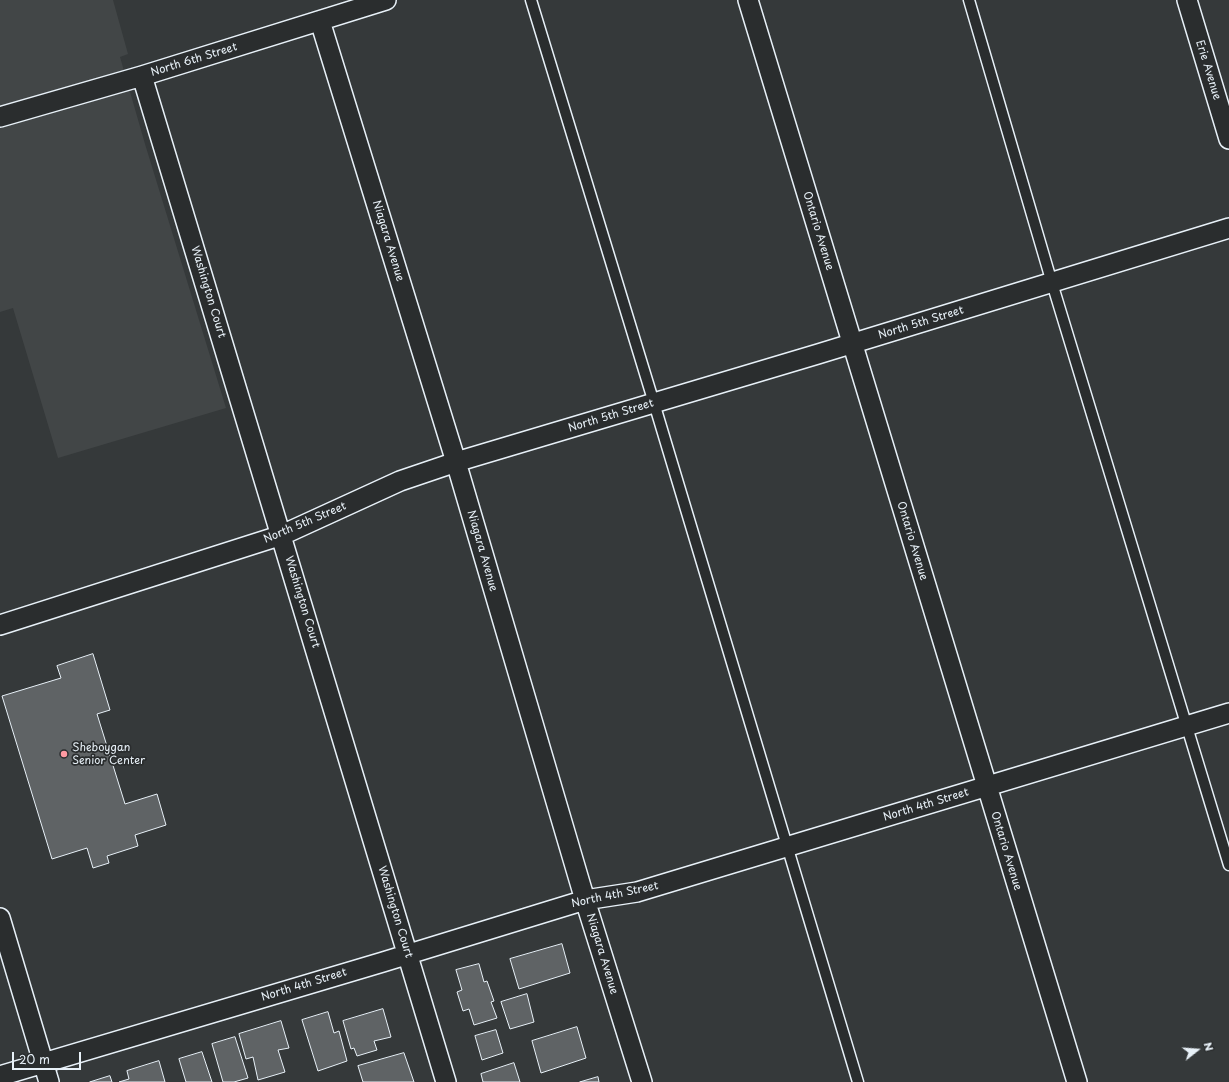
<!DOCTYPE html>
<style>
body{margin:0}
#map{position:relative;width:1229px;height:1082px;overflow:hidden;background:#35393a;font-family:"Playpen Sans",sans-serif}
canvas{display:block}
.north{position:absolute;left:1177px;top:1030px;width:40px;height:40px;-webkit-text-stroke:3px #2a2d2e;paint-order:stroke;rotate:73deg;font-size:11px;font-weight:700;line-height:16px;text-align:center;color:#e8f1f8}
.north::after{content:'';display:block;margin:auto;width:14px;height:18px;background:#e8f1f8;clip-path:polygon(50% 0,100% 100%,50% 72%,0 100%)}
.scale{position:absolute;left:12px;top:1052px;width:69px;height:18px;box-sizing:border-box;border:2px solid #e8f1f8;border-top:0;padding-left:5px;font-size:12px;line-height:14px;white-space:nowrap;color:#e8f1f8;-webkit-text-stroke:3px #2a2d2e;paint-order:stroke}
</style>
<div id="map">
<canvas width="1229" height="1082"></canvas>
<div class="north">N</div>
<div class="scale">20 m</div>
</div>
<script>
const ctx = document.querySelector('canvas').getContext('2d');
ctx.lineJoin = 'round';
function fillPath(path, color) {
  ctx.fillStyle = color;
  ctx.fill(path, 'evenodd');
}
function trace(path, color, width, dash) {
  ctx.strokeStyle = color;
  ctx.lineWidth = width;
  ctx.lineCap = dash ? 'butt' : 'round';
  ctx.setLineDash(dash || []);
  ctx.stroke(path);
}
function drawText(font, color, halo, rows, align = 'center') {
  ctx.font = font + ' "Playpen Sans",sans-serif';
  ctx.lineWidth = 3.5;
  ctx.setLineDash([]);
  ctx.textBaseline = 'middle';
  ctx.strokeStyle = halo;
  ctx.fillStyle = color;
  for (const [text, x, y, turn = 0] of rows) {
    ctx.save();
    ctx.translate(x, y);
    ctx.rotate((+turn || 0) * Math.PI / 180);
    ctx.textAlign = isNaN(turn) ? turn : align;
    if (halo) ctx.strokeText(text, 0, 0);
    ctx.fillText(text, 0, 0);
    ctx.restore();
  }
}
fillPath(new Path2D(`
 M0,0H113L128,54L120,57L145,144L226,408L58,458L13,308L0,312Z`), '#424647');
const building = new Path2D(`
 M93,654L110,710L97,714L125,804L157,794L166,825L135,835L138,846L107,856L109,863L93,868L87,848L52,859L2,696L61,678L57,666Z
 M562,944L570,973L519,989L510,959Z
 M479,964L484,982L487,981L494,1001L491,1002L497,1018L474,1025L469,1009L463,1011L457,992L462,990L456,970Z
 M527,994L534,1022L510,1029L501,1002Z
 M383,1009L391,1037L374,1041L377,1050L357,1056L354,1048L351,1049L343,1021Z
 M328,1012L334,1033L339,1031L347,1061L318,1071L302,1020Z
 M281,1021L289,1048L278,1050L285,1072L258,1080L253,1057L246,1059L239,1034Z
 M577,1027L586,1058L541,1073L532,1041Z
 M496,1030L503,1053L482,1060L475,1036Z
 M235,1037L248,1078L234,1082H223L212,1044Z
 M202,1052L212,1082H186L179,1059Z
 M404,1053L414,1082H363L358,1066Z
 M159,1061L165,1082H119L129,1079L127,1071Z
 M514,1063L520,1082H483L481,1074Z
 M110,1076L112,1082H90Z
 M598,1077L599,1082H580Z`);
fillPath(building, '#5f6365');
trace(building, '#e8f1f8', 1);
const lane = new Path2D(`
 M531,0L654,403L858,1082
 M969,0L1052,283L1229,865`);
const street = new Path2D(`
 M748,0L1077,1082
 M1187,0L1229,139
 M320,21L456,462L585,900L642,1082
 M142,76L446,1082
 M0,117L142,76L386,0
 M0,625L282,535L400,481L456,462L818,354L1229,228
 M0,918L49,1082
 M0,1076L383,962L585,900L637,892L1229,713`);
trace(lane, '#e8f1f8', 13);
trace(street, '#e8f1f8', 22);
trace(lane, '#2a2d2e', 10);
trace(street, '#2a2d2e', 19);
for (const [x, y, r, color] of [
 [64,754,4,"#ff9aa2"]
]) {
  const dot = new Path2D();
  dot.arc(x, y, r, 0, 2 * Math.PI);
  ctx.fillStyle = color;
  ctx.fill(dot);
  trace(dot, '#2a2d2e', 1.5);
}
drawText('11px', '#e8f1f8', '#2a2d2e', [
 ["North 6th Street",194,60,-17],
 ["Erie Avenue",1208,70,73],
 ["Ontario Avenue",818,231,73],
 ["Niagara Avenue",388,241,73],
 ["Washington Court",208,292,73],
 ["North 5th Street",921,323,-17],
 ["North 5th Street",611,416,-17],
 ["North 5th Street",305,523,-23],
 ["Ontario Avenue",912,541,73],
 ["Niagara Avenue",482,551,74],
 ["Washington Court",302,602,73],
 ["North 4th Street",926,805,-17],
 ["Ontario Avenue",1006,851,73],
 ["North 4th Street",615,895,-12],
 ["Washington Court",395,912,73],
 ["Niagara Avenue",602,954,73],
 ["North 4th Street",304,985,-17]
]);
drawText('11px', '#e8f1f8', '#2a2d2e', [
 ["Sheboygan",72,748],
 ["Senior Center",72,761]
], 'left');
</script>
